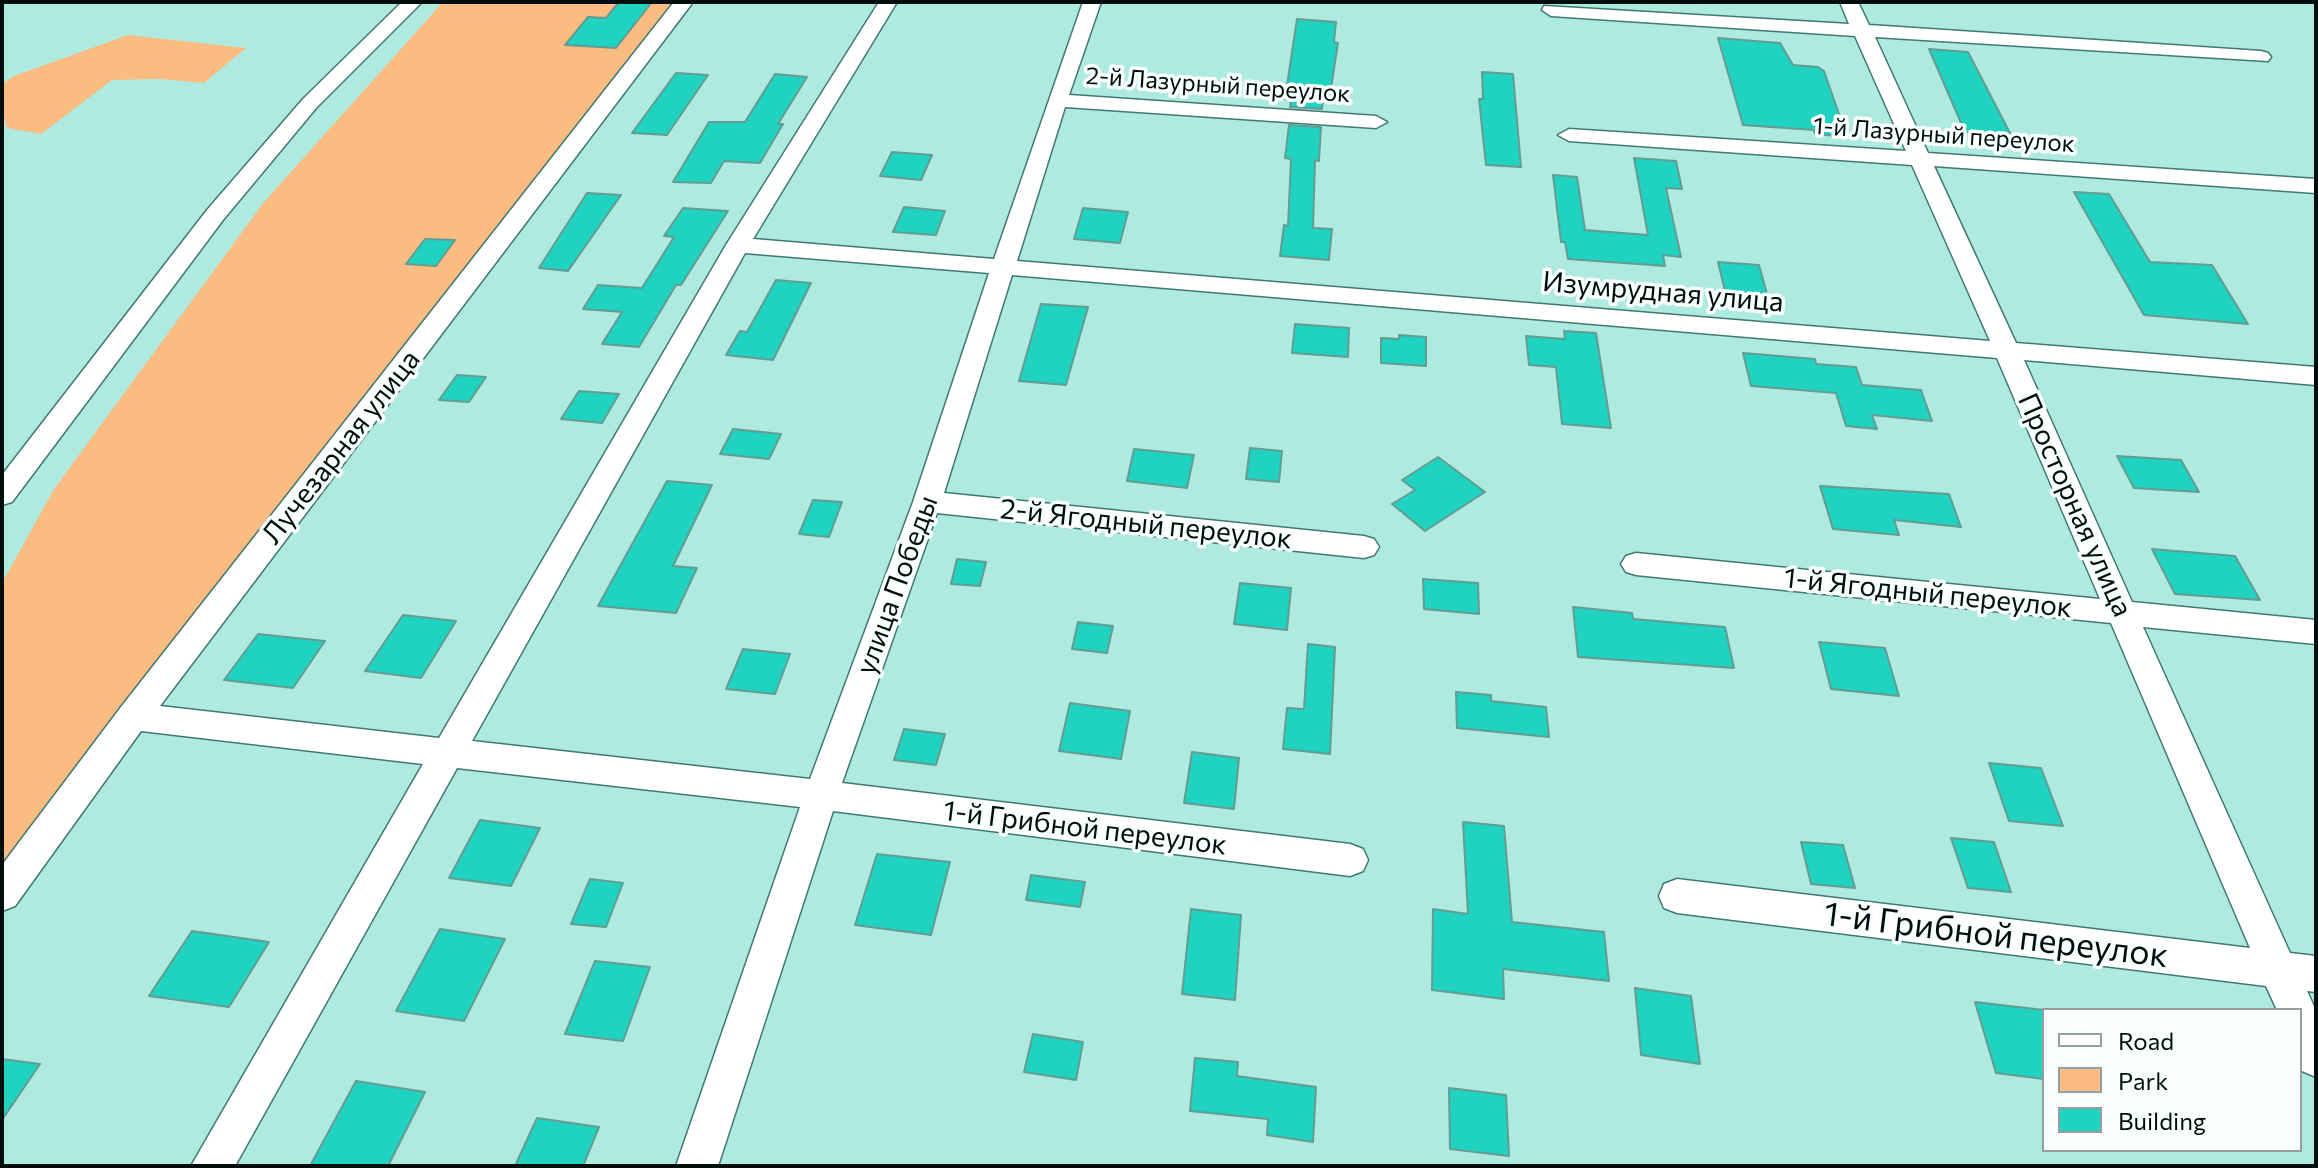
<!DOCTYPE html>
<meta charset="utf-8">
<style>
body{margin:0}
#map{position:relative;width:2318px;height:1168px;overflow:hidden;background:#afeae0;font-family:Commissioner,sans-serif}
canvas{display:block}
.frame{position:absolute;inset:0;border:4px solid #000f0d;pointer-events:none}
.legend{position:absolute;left:2042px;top:1008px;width:260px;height:144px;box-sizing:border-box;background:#f9fffe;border:2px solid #959f9e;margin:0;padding:10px 14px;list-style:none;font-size:24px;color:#000f0d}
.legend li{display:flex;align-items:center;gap:16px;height:40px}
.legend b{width:40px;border:2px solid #959f9e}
</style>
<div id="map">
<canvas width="2318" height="1168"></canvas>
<div class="frame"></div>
<ul class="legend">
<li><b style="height:10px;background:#fff"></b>Road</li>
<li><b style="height:22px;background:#fbbc82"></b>Park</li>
<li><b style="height:22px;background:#20d3c0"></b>Building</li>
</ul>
</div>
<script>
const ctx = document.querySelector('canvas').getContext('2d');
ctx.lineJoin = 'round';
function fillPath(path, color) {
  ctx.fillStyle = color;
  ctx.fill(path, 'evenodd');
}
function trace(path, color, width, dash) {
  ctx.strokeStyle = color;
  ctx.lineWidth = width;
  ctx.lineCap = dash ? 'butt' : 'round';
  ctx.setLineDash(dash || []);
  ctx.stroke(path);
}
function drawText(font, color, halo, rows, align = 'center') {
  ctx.font = font + ' Commissioner,sans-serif';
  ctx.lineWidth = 7;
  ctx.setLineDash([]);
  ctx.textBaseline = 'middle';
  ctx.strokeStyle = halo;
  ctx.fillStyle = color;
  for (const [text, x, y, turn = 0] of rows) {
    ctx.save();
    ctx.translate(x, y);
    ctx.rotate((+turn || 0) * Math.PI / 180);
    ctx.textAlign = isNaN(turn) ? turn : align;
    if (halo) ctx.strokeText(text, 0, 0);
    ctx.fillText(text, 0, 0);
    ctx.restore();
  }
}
fillPath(new Path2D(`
 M443,2H681L2,889V583L54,489L264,202Z
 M128,35L246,48L204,83L160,79L112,80L41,134L7,128L2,112V84L14,76Z`), '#fbbc82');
const building = new Path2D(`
 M619,2H652L616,48L565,45L588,17L606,18Z
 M1297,19L1336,22L1334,42L1338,43L1329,101H1323L1322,109L1290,107L1291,100L1285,99Z
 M1718,38L1780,43L1793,65L1818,67L1824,71L1847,137L1815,134L1814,130L1743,125Z
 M1929,49L1968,52L2011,135L1965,132Z
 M1482,72L1513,74L1521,167L1486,165L1479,99H1483Z
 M676,73L708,75L667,135L632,133Z
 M775,74L807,77L778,124H783L760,163L724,161L711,183L673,182L709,122H745Z
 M1289,125L1321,127L1319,161L1315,160L1313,228L1332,229L1329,260L1280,256L1284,225L1288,226L1291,159L1285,158Z
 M892,152L932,155L921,180L880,176Z
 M1634,158L1676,161L1682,189L1666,188L1681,257L1663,255L1665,266L1568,259L1565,242H1561L1553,175L1577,177L1585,230L1648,235Z
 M2074,192L2109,194L2150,262L2212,265L2248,324L2144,315Z
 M587,193L621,195L568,271L539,268Z
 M904,207L945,211L936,235L893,232Z
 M683,208L728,211L681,285H676L639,347L602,344L622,312L583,309L598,285L642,288L674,237L664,236Z
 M1083,208L1128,212L1120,243L1074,239Z
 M425,239L455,240L436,266L406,264Z
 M1718,262L1759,265L1767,294L1725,291Z
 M776,280L811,283L773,360L726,355L740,331L747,332Z
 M1041,304L1088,307L1066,385L1019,381Z
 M1295,324L1349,328L1348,357L1292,353Z
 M1564,331L1596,333L1611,428L1562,424L1556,367L1529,365L1526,336L1565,339Z
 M1399,335L1426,337V366L1381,363V338L1399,339Z
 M1743,353L1815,359L1816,364L1856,367L1862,385L1921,390L1932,421L1872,415L1877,429L1846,426L1836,393L1751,386Z
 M457,375L486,377L469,402L439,400Z
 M579,391L619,394L602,423L561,419Z
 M733,429L781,434L769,459L720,454Z
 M1250,448L1282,451L1279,482L1246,479Z
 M1134,449L1194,455L1187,488L1127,481Z
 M2117,456L2181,460L2199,492L2134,488Z
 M1438,457L1485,492L1425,531L1392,504L1415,490L1402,480Z
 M667,481L712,485L673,566L697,568L676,613L598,606Z
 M1820,486L1949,494L1961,527L1894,520L1899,535L1833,529Z
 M813,500L842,502L829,537L799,534Z
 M2152,549L2235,556L2260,600L2175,594Z
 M957,559L986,562L980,586L951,584Z
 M1423,579L1478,583L1479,614L1424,609Z
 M1240,583L1291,588L1287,630L1234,624Z
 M1573,607L1632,613L1633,619L1725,627L1734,668L1578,657Z
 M403,615L456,621L421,678L365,671Z
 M1078,622L1113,626L1107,653L1072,649Z
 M258,634L325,641L293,688L224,680Z
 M1819,642L1885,648L1899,696L1831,689Z
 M1308,644L1335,647L1330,754L1283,749L1287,708L1304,709Z
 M743,649L790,654L775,694L726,689Z
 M1456,692L1491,695V701L1546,707L1549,737L1457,728Z
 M1070,703L1130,711L1121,759L1059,751Z
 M904,729L945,734L936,765L894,760Z
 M1192,752L1239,758L1234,809L1184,803Z
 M1989,763L2041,768L2063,826L2009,821Z
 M480,820L540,828L511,886L449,878Z
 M1463,822L1504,826L1512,922L1604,932L1609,981L1503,969L1504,999L1432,990L1433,909L1468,914Z
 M1951,838L1994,842L2011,892L1968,888Z
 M1801,842L1843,845L1855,888L1811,884Z
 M877,854L950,862L931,935L855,925Z
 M1031,875L1085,882L1080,907L1026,900Z
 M590,879L623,883L606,927L571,924Z
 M1191,909L1241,915L1235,1000L1182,994Z
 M440,929L505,939L464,1021L396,1011Z
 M192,931L269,942L229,1007L149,996Z
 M595,961L650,967L623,1041L565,1034Z
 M1635,988L1691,996L1700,1064L1641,1055Z
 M1975,1002L2044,1010V1079L1996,1073Z
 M1033,1034L1083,1042L1076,1080L1024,1072Z
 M1195,1058L1238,1062L1237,1076L1316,1087L1313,1142L1267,1135L1268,1119L1190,1111Z
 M2,1059L40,1064L2,1120Z
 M356,1081L425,1092L388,1166H310Z
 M1449,1088L1506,1095L1509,1156L1450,1149Z
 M537,1118L599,1127L583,1166H515Z`);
fillPath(building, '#20d3c0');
trace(building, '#629c93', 2);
const minor = new Path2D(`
 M402,2H422L317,107L223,220L12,502L2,505V475L207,210L303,99Z
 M674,2H693L160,706L439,738L726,245L879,2H897L753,239L994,259L1083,2H1101L1069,95L1376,116L1387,122L1376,128L1065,107L1017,261L1990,341L1912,165L1569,141L1558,135L1569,129L1906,151L1855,36L1551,16L1542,10L1544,6L1849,24L1840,2H1858L1869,25L2261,51L2268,53L2271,57L2268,61L1875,37L1928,153L2316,179V193L1934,166L2016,343L2316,367V385L2024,360L2132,602L2316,620V644L2143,627L2290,953L2316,956V992L2307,991L2316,1011V1077L2302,1071L2300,1066V1010H2277L2266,986L1677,913L1664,908L1659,896L1664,884L1677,879L2250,948L2111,623L1636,575L1626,572L1621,564L1626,556L1636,553L2100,599L1997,358L1012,275L944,493L1364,536L1374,539L1379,547L1374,555L1364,558L937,513L842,783L1350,844L1363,849L1368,860L1363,871L1350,876L833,811L718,1166H676L800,807L457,768L235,1166H191L423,764L141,731L15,906L2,911V865L121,707ZM745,253L989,273L913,502L810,779L472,741Z`);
trace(minor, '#407971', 3);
fillPath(minor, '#fff');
drawText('24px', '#000f0d', '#f9fffe', [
 ["2-й Лазурный переулок",1218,85,4],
 ["1-й Лазурный переулок",1944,135,4]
]);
drawText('28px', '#000f0d', '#f9fffe', [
 ["Изумрудная улица",1663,292,5],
 ["Лучезарная улица",341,447,-52],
 ["Просторная улица",2075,505,66],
 ["2-й Ягодный переулок",1146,524,6],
 ["улица Победы",897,585,-70],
 ["1-й Ягодный переулок",1928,593,6],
 ["1-й Грибной переулок",1085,828,7]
]);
drawText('34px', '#000f0d', '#f9fffe', [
 ["1-й Грибной переулок",1996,935,7]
]);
</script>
